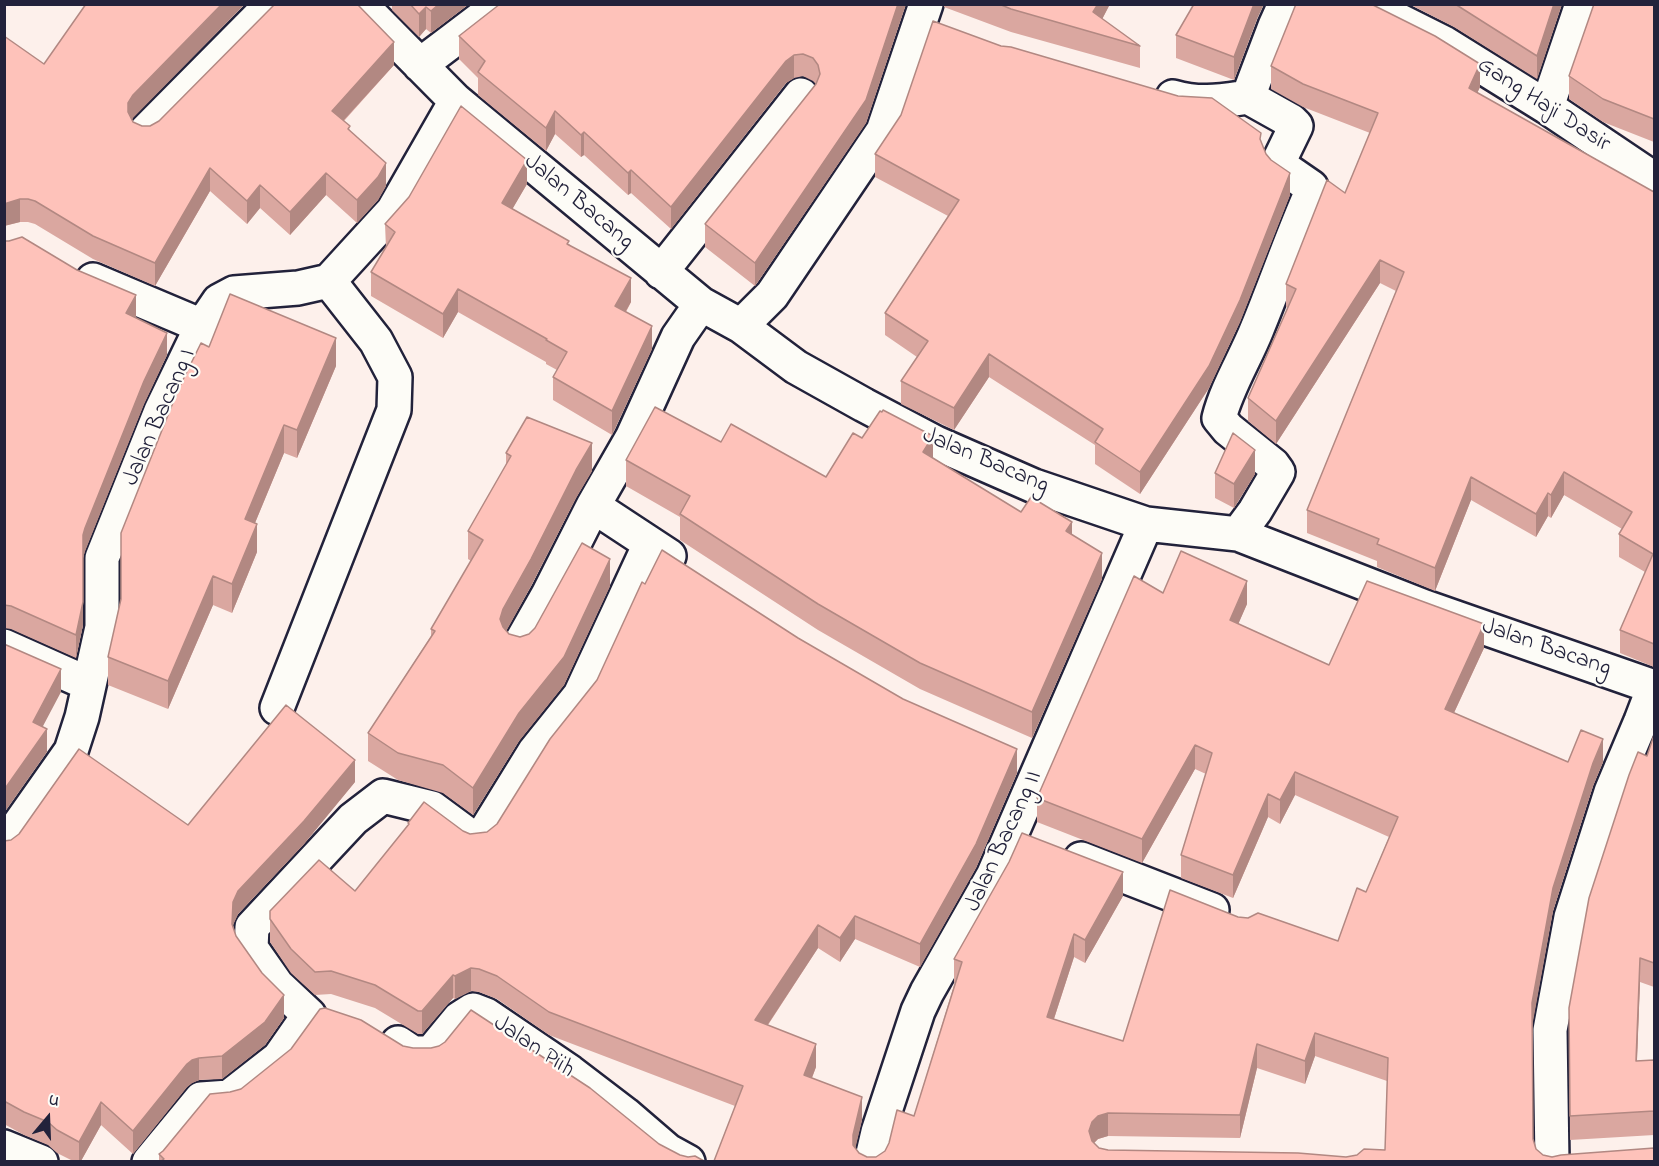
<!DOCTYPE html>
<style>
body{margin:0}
#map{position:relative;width:1659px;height:1166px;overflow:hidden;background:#fdf0eb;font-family:"Indie Flower",sans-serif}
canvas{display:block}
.frame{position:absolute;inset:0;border:6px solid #22223b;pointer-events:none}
.north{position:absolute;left:18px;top:1088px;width:60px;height:60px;-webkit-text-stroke:4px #fdfcf7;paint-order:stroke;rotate:19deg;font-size:16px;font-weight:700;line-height:24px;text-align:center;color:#22223b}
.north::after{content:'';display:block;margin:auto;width:21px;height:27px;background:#22223b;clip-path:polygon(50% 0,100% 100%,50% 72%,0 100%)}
</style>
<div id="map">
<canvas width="1659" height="1166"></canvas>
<div class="frame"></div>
<div class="north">U</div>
</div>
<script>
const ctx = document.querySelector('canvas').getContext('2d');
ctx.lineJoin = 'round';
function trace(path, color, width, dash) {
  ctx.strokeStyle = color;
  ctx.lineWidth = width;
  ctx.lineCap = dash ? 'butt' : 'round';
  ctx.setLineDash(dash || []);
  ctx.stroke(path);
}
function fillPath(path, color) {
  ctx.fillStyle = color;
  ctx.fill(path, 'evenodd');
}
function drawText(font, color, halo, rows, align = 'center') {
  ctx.font = font + ' "Indie Flower",sans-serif';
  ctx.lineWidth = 4.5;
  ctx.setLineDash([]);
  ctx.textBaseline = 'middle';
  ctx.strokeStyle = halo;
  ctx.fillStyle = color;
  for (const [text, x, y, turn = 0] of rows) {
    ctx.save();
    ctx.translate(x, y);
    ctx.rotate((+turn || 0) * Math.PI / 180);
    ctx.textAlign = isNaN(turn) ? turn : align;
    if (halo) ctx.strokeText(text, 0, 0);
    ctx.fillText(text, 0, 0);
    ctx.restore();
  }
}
const minor = new Path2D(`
 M360,4L456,101L701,304L741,326L796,367L864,405L936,443L1034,486L1146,524L1238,534L1425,607L1654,687
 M1366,4L1444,43L1547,107L1654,179
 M420,65L486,15L497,4
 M1173,97C1201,105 1220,101 1248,97
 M1547,107L1582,4
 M146,131L272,4
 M661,272L801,95
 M93,280L202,326
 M741,326L772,295L883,131L926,4
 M593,506L669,556
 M1238,534L1255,511L1278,472L1273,465L1228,429L1219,418C1227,387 1245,359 1257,329C1276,283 1292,236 1312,191L1311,187L1282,167L1279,161L1296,126L1291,121L1248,97L1275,26L1285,4
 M4,646L89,684
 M519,646L548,595L593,506L632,438L678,337L701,304
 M277,708L394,410L395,377L376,341L329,281
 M4,846L71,751L82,717L102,627V558L161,411L202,326L219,301L234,293L298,288L329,281L393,211L456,101
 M1081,859L1212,910
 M398,1043L413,1053H431L459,1019L473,1010L486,1015L570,1072L625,1114L668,1151L688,1162
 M4,1147L41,1162
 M149,1162L201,1099L229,1097L279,1058L309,1015L277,985L251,948L252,927L353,819L383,796L432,808L474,839L482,837L535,751L580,695L650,544
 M871,1162L878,1132L918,1011L927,992L993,876L1146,524
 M1552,1162L1550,1030L1571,917L1611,792L1641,721L1654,687`);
trace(minor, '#22223b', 38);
trace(minor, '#fdfcf7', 33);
fillPath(new Path2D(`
 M392,4H469L431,33L426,29L419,37L392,10Z
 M906,4L866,123L755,286L705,247V224L816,84L813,81L803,76L794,78L786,83L671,229L631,193L628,195L584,155L581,157L555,134L546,151L478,95V78L459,59V36Z
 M944,4H1110L1102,19L1140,46V68L1011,32L944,7Z
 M1409,4H1562L1537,79L1454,27Z
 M1654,4V142L1603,122L1569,99V76Z
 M1257,19L1234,80L1176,58V35Z
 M44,64L133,118L132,119L133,122L142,126H150L394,65L344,121L386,186L378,200L357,223L326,195L290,235L260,208L247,224L210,191L155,286L93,259L35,224L28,222H20L4,226Z
 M1271,66L1480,87L1477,93L1654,192V667L1620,653V630L1645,572L1619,557V534L1622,529L1564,495L1551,518L1548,516L1536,537L1471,500L1435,591L1377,567V561L1307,533V510L1396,291L1380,283L1276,444L1248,421V398L1288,308L1286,307V284L1345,193L1370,133L1303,107L1271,89Z
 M1261,143L1266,154L1290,195L1240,322L1209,388L1140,494L1095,464V445L989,377L954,430L901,404V381L917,357L885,335V313L948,216L875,177V154Z
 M527,184L512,209L569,244L631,302L626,312L652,349L612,435L553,400V377L557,370L546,364V362L458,312L443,338L371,296V272L386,248L385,224Z
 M4,241L136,318L167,355L144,404L85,551L83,558V625L76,658L11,629L4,628Z
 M209,347L336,366L297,458L284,453L255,523L257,552L232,613L213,605L168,709L108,685V657Z
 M862,438L933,458L1021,512L1072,534L1102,579L1032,738L920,689L818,630L680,540V517L626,486V460L721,442L826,477Z
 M506,453L592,471L576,498L531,586L506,631L509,634L520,637L529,634L610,586L564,685L519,741L473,815L443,793L398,780L368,761V733L431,636V629L471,561L468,559V531L506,465Z
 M1215,473L1255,474L1234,508L1215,498Z
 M645,584L798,638L1017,773L976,868L920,967L855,939L840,962L818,948L768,1025L816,1067L812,1078L862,1120L855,1148L859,1153L867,1157H876L885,1151L914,1116L955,982H954V959L1123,896L1085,963L1074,957L1054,1019L1123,1041L1238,917L1338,941L1366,892L1389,837L1295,795L1280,824L1268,817L1233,898L1181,878V855L1206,774L1195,769L1142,863L1037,822V798L1163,593L1247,604L1238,624L1329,665L1484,648L1454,713L1568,762H1603L1593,786L1553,911L1532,1025L1533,1139L1536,1149L1543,1155L1552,1157L1654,1161H714L735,1106L549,1035L497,999L479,992L471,991L455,999L453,998L422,1034H418L375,1008L331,994L315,995L291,973L270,942V911L355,891L408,825V823L463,831L470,834L487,832L497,824L597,680ZM1315,1056L1387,1081L1385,1150L1346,1157L1108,1150L1099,1148L1094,1143L1098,1139L1108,1136L1240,1138L1257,1068L1305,1084Z
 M1654,735V987L1640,982L1637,1061L1654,1060V1135L1570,1140L1569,1008Z
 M355,782L304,844L238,914L233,925L236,936L284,1018L265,1045L222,1079L199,1080L192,1083L187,1087L133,1154L101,1125L81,1161H73L57,1153L48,1145L24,1135L4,1124V841L188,825Z
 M403,1046L659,1144L680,1155L704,1161H159V1154L230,1092Z`), '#daa7a0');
fillPath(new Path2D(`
 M222,4H245L133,118L128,126V103L133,95Z
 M439,4H469L431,33V11Z
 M898,4H906L866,123L755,286V263Z
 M1098,4H1110L1095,33L1093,12Z
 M1254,4H1264L1257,19L1234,80V57Z
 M1554,4H1562L1537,79V56Z
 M426,7V29L419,37V14Z
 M394,42V65L332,133V111Z
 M794,55V78L786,83L671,229V207L786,61Z
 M1480,64V87L1469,111V88Z
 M555,111V134L546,151V128Z
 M584,132V155L581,157V135Z
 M527,160V184L502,227V203Z
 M386,163V186L378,200L357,223V200Z
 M210,168V191L155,286V263Z
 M631,170V193L628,195V173Z
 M326,173V195L290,235V212Z
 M1290,173V195L1240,322L1209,388L1140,494V472Z
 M260,185V208L247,224V201Z
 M20,199V222L4,226V204Z
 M1380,260V283L1276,444V421Z
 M631,278V302L615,330V306Z
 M458,289V312L443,338V314Z
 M136,295V318L126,313Z
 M652,326V349L612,435V411Z
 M167,333V355L144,404L85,551L83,558V535L85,528L144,381Z
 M336,338V366L297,458V430Z
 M989,354V377L954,430V408Z
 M284,425V453L245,547V519Z
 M933,436V462L923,452Z
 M592,443V471L576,498L531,586L503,637L500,619L503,609L576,470Z
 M1255,450V474L1234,508V484Z
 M1564,472V495L1551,518V495Z
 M1471,477V500L1435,591V568Z
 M1548,493V516L1536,537V514Z
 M1072,522V549L1066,531Z
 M257,524V552L232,613V584Z
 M1102,553V579L1032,738V712Z
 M610,559V586L564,685L519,741L473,815V788Z
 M213,576V605L168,709V681Z
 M1247,581V604L1230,643V620Z
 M83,602V625L76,658V635Z
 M1484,624V648L1445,732V709Z
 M61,669V692L33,745V722Z
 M47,729V752L4,813V790Z
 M1603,739V762L1593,786L1553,911L1532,1027V1003L1553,888L1593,763Z
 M1195,745V769L1142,863V839Z
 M1017,749V773L976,868L920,967V944Z
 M355,760V782L304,844L238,914L233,925L232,947L233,902L238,891Z
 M1295,772V795L1280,824V800Z
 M1268,794V817L1233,898V875Z
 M1123,872V896L1085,963V940Z
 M855,916V939L840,962V938Z
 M818,925V948L755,1044V1020Z
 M1074,934V957L1047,1040V1017Z
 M1640,958V982L1636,1084V1061Z
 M471,968V991L455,999V976Z
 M453,975V998L422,1034V1011Z
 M284,995V1018L265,1045L222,1079V1056Z
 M1315,1033V1056L1305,1084V1061Z
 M816,1044V1067L804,1098V1075Z
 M1257,1044V1068L1240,1138V1115Z
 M199,1058V1080L192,1083L187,1087L133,1154V1131L187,1064L192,1060Z
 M862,1097V1120L853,1158V1135Z
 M101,1102V1125L81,1161H79V1142Z
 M1108,1113V1136L1098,1139L1092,1145L1089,1131L1092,1122L1098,1116Z`), '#b28882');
const building = new Path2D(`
 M86,4H222L133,95L128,103V112L133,122L142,126H150L159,121L275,4H357L394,42L332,111L350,126L348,129L386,163L378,177L357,200L326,173L290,212L260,185L247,201L210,168L155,263L93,236L35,201L28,199H20L4,204V36L44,64Z
 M410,4H439L431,11L426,7L419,14Z
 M500,4H898L866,100L755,263L705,224L816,84L820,74L818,65L813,58L803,54L794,55L786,61L671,207L631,170L628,173L584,132L581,135L555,111L546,128L478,72L485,61L459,36Z
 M999,4H1098L1093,12L1140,46L1011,9Z
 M1194,4H1254L1234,57L1176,35Z
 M1296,4H1371L1435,36L1480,64L1469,88L1654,192V644L1620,630L1653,554L1619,534L1632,512L1564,472L1551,495L1548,493L1536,514L1471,477L1435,568L1377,544L1379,539L1307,510L1404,272L1380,260L1276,421L1248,398L1296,289L1286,284L1327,180L1345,193L1378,113L1303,84L1271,66Z
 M1455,4H1554L1537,56Z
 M1594,4H1654V119L1603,99L1569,76Z
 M933,21L1001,46L1011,47L1178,96L1212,98L1261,133L1260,139L1266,154L1271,160L1290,173L1240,300L1209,366L1140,472L1095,442L1103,429L989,354L954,408L901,381L928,341L885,313L959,200L875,154L901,115Z
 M461,106L527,160L502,203L569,241L567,244L631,278L615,306L652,326L612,411L553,377L567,352L546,340L547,339L458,289L443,314L371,272L395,232L385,224L409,197Z
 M22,237L77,270L136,295L126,313L167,333L144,381L85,528L83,535V602L76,635L11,606L4,605V241H9Z
 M230,294L336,338L297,430L284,425L245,519L257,524L232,584L213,576L168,681L108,657L121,599V533L178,390L201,343L209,347Z
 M655,407L721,442L731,424L826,477L853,433L862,438L880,411L882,412L883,410L933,436L923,452L1021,512L1031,497L1072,522L1066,531L1102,553L1032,712L920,663L818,604L680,514L690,496L626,460Z
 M527,417L592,443L576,470L531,559L503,609L500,619L503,627L509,634L520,637L529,634L535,628L582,543L610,559L564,657L519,713L473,788L443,765L398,753L368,733L435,631L431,629L483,540L468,531L511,456L506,453Z
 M1233,433L1255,450L1234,484L1215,473Z
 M662,550L798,638L903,699L1017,749L976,844L920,944L855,916L840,938L818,925L755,1020L816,1044L804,1075L862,1097L853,1135V1145L859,1153L867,1157H876L885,1151L889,1143L897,1110L914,1116L962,962L954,959L1009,862L1022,833L1123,872L1085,940L1074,934L1047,1017L1123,1041L1170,890L1238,917L1248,918L1258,913L1338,941L1357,888L1366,892L1398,817L1295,772L1280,800L1268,794L1233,875L1181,855L1212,753L1195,745L1142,839L1037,798L1134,576L1163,593L1181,551L1247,581L1230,620L1329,665L1367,581L1484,624L1445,709L1568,762L1581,730L1603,739L1593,763L1553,888L1532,1003L1533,1139L1536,1149L1543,1155L1552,1157L1561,1155L1654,1148V1161H714L743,1086L549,1012L497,976L479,969L471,968L455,976L453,975L422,1011H418L375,985L331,971L315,972L291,949L270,919V911L319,860L355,891L409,824L408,823L424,802L463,831L470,834L487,832L497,824L550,739L597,680L642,582L645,584ZM1315,1033L1388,1058L1385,1150L1364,1149L1357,1155L1346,1157L1298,1153L1108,1150L1099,1148L1092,1141L1089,1131L1092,1122L1098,1116L1108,1113L1240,1115L1257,1044L1305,1061Z
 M4,644L61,669L33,722L47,729L4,790Z
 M286,705L355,760L304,821L238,891L233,902L232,924L236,936L262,973L284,995L265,1022L222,1056L199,1058L192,1060L187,1064L133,1131L101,1102L79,1142L57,1130L48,1122L24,1112L4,1101V841L11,840L19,834L79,749L188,825Z
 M1654,735V963L1640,958L1636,1061L1654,1060V1111L1570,1116L1569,1008L1589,898L1629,775L1638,752L1647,756Z
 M325,1008L361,1020L403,1046L413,1048H431L439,1046L445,1042L471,1010L590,1088L659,1144L680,1155L688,1157L695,1156L704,1161H161L164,1159L159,1154L163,1151L210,1094L230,1092L241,1089L291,1049L320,1009Z`);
fillPath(building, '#fec2ba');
trace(building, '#b28882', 1.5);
drawText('24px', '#22223b', '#fdfcf7', [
 ["Gang Haji Dasir",1543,106,33],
 ["Jalan Bacang",578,203,40],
 ["Jalan Bacang I",161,418,-66],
 ["Jalan Bacang",985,462,23],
 ["Jalan Bacang",1546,649,19],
 ["Jalan Bacang II",1005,842,-65],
 ["Jalan Piih",533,1048,34]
]);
</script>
